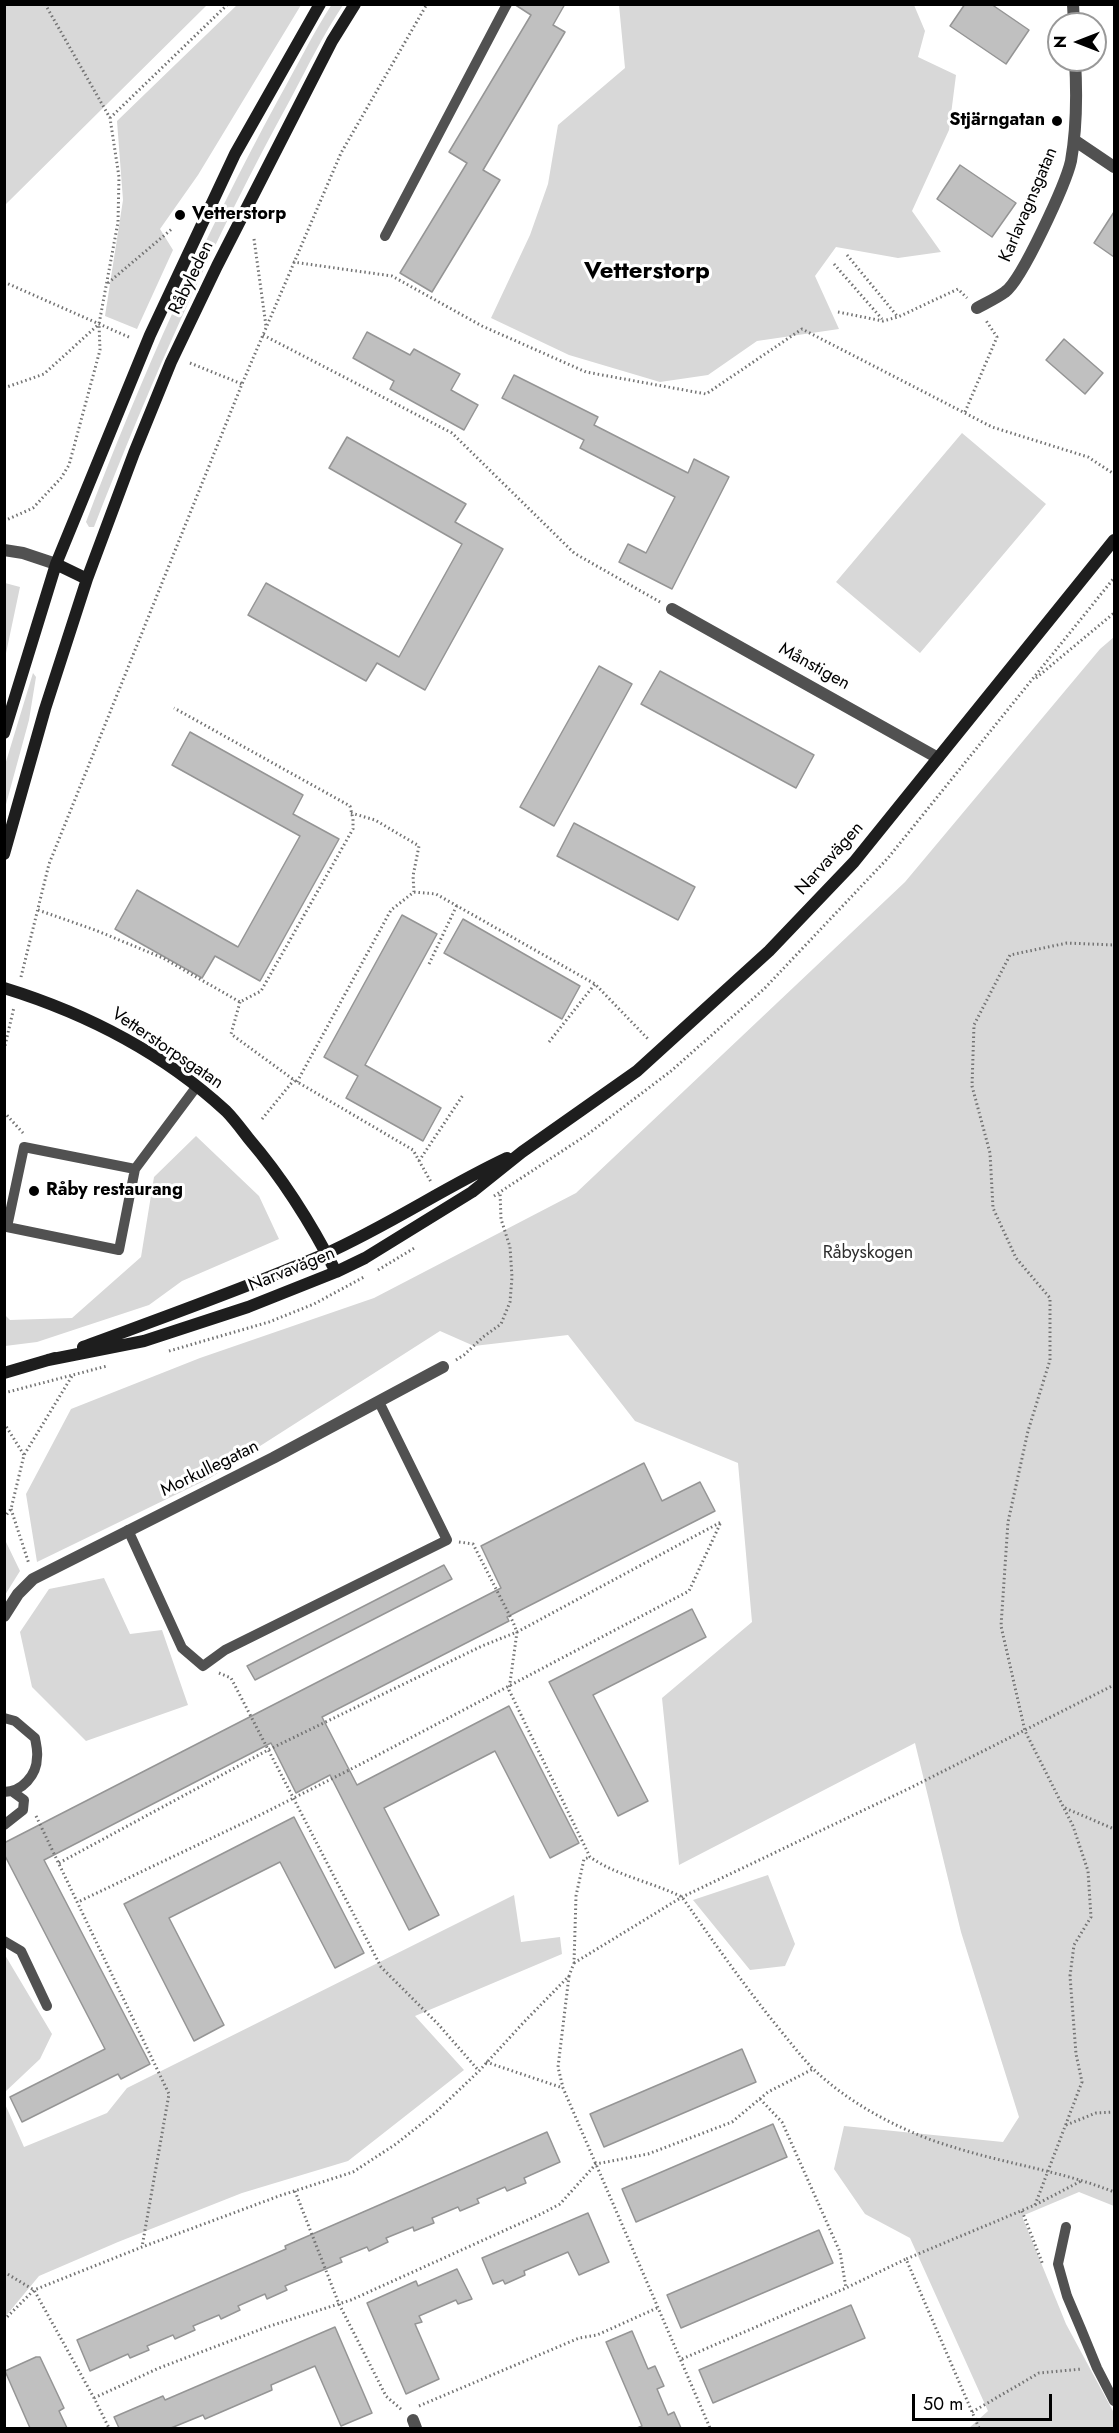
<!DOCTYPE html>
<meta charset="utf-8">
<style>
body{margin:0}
#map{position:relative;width:1119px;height:2433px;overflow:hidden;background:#fff;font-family:Jost,sans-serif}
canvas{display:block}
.frame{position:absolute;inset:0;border:6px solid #000;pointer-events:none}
.north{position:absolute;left:1047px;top:12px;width:60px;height:60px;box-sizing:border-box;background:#fff;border:2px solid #999;border-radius:50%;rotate:270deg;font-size:16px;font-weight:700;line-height:24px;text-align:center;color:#000}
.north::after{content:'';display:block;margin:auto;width:21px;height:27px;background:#000;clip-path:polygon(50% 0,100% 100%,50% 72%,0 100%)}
.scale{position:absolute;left:912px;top:2394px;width:140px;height:27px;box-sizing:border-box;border:3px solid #000;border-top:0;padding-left:8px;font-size:18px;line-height:21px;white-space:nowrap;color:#000;-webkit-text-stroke:4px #fff;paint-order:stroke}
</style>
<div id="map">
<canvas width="1119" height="2433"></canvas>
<div class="frame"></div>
<div class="north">N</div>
<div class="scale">50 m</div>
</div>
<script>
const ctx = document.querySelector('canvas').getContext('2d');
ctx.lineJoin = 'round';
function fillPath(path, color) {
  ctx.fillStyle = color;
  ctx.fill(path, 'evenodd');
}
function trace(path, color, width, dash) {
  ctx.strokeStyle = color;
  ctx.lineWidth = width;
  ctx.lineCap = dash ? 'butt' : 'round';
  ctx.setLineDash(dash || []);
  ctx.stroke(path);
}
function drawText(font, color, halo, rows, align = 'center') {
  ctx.font = font + ' Jost,sans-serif';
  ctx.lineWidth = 6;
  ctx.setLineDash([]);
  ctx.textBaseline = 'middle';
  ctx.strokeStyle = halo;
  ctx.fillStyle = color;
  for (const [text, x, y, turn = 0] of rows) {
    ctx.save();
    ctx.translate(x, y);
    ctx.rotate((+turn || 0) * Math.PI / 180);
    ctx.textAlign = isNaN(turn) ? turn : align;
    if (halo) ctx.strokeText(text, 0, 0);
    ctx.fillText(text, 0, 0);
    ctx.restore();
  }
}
fillPath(new Path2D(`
 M5,4H207V5L5,205Z
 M332,4L343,5C323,35 307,68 290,100C214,238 151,381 94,527H89L86,522C141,377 204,236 278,100C296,68 312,35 332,4Z
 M237,5H301L198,175L160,229L173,250L137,329L105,316L123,200L117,121Z
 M619,5H914L925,31L918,57L956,75L949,130L912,211L941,252L898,258L836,247L815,276L839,329L757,341L708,375L660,382L569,355L491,318L530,235L548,184L558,125L625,68Z
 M962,433L1046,504L920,653L836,582Z
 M5,583L20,587L5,658L4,583Z
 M1114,637V2206L1079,2192L1022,2216L1066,2324L1114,2413V2428H969L988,2411L910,2238L865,2214L834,2169L844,2126L1003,2142L1019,2117L961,1932L915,1743L679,1865L662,1698L752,1622L738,1463L635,1421L568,1335L474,1346L440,1331L210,1478L37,1562L26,1494L71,1409L200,1358L374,1298L576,1193L905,882L1100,649Z
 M33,673L36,677L29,720L5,808V765Z
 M196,1136L259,1196L279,1239L182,1281L149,1305L37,1342L5,1346V1315L10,1320L72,1318L141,1257L154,1177Z
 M6,1542L20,1571L5,1595L4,1545Z
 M104,1578L130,1634L162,1630L188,1705L86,1741L32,1687L20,1632L49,1589Z
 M768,1875L795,1944L785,1966L750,1970L693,1900Z
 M514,1895L521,1942L560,1937L562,1954L415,2016L464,2070L348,2161L242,2193L118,2242L39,2276L5,2317V2104L24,2147L107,2113L127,2088Z
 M5,1955L52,2034L40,2059L5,2092Z`), '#d8d8d8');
const building = new Path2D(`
 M514,4H565L553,25L565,32L483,170L500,180L432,292L400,273L467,163L449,152L531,15Z
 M965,4H991L1029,30L1006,64L950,26Z
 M960,165L1016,203L992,237L937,199Z
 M1114,212V257L1094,243Z
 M367,332L410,355L414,349L460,374L451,390L478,405L464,430L390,389L394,381L353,358Z
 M1064,339L1103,373L1085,394L1046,360Z
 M514,375L598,417L594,425L688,473L694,459L729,477L672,589L619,562L628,544L646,553L675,497L580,448L584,440L502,398Z
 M347,437L466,504L455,522L503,549L425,690L377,663L366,681L248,615L266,583L399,657L462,544L329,468Z
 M599,666L632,684L554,826L520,807Z
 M660,671L814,755L796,788L641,704Z
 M190,732L303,795L293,814L339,839L260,981L215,956L202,978L115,929L137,890L238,947L300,836L172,765Z
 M574,823L695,887L678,920L557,856Z
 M402,915L437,934L365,1065L441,1108L423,1141L346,1098L358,1076L324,1057Z
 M463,919L580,986L562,1019L444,953Z
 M644,1463L662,1501L700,1482L715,1511L507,1617L509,1621L322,1717L357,1785L509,1706L579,1843L550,1858L495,1751L384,1808L439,1915L409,1930L330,1775L296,1793L271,1743L44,1860L150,2064L121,2079L118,2074L22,2122L10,2097L105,2049L4,1854V1843L501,1588L481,1546Z
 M444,1565L452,1579L255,1680L247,1666Z
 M692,1609L706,1637L593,1695L648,1801L618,1816L549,1682Z
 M294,1817L364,1953L335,1968L280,1862L169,1918L224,2025L194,2041L124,1904Z
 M742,2049L756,2082L604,2147L590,2114Z
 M773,2124L787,2157L636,2222L622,2189Z
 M547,2132L560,2162L524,2178L526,2183L507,2191L505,2187L477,2199L479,2203L460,2211L458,2207L432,2218L434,2223L414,2231L413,2227L386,2238L388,2242L369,2251L367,2247L340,2258L342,2262L285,2286L287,2290L267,2299L265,2294L238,2306L240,2310L221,2319L219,2315L193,2326L195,2330L175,2339L173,2335L147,2346L149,2350L130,2358L128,2354L90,2371L77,2340L286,2249L285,2246Z
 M588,2213L609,2262L579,2275L568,2252L524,2271L525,2275L505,2284L503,2280L493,2284L482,2258Z
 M819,2230L833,2263L681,2328L667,2295Z
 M457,2269L472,2299L458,2304L456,2300L419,2316L422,2322L415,2324L439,2379L406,2394L367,2303L416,2281L418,2286Z
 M851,2305L865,2338L713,2403L699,2370Z
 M335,2327L372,2413L341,2426L315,2366L271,2385L272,2390L205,2419L203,2415L171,2428H119L114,2417L163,2396L165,2400Z
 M632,2331L648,2369L655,2366L664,2386L657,2389L668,2415L674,2412L681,2428H637L642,2426L606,2342Z
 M36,2357H40L64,2408L59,2411L67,2428H30L5,2371Z`);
fillPath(building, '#c0c0c0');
trace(building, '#959595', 1.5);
trace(new Path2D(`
 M110,118L228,4
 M254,239L266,326
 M847,255L898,317
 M293,262L392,276L482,326L586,372L706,394L802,329L992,427L1088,457L1114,474
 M834,264L882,319
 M4,282L131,338
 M108,283L173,228
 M838,312L883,321L898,317L958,289L967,298
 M263,335L452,433L574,553L660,602
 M190,363L242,384
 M4,388L44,374L99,324
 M965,412L997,337L985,319
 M4,521L33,508L61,478L69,465L100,350L99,324L118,222L119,177L110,118L45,4
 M1036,678L1114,613
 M414,892L436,894L595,984L649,1040
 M38,910L95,930L163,958L240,1002L261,991L353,829V819L350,806L174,708
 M429,964L457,905
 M21,977L49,864L242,384L341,153L427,4
 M240,1002L231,1034L294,1080L413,1150L431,1182
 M549,1042L595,984
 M4,1050L14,1007
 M297,1082L391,910L414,892L413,876L419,846L375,820L351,813
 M4,1112L23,1133
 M262,1119L294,1080
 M419,1161L463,1095
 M494,1196L588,1134L671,1071L764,989L888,858L1114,578
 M378,1270L416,1247
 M169,1351L269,1322L314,1304L364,1277
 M456,1360L464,1355L483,1337L501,1324L510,1302L512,1277L510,1247L501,1219L500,1192
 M4,1393L107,1366
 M4,1423L24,1455
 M11,1509L29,1564
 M4,1518L11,1509L24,1455L72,1376
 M459,1542L473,1544L513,1622L517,1632L509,1690L590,1857C617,1876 652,1882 682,1897C715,1944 748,1991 785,2036C798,2052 811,2069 828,2082C863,2111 909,2134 953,2147C1006,2164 1062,2171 1114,2192
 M219,1673L231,1678L381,1967L438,2024L479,2071
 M1065,1808L1114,1829
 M36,1816L169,2094L142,2247
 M59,1863L268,1750L482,1646L517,1632L721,1522L689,1591L361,1764L258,1816L78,1902
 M574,1963L682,1897L910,1788L1114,1685
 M569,1976L558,2067L563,2088L710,2428
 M486,2062L563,2088
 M760,2099L782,2122L840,2252L846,2288
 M1066,2125L1096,2113L1114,2112
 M295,2191L339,2304L386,2396L403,2411
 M1035,2205L1082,2082L1076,2054L1070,1976L1074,1945L1091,1917L1088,1871L1073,1826L1025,1731L1001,1626L1008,1522L1028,1431L1050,1360V1298L1016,1258L993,1208L990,1153L972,1086L974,1025L1010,955L1067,943L1114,945
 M1022,2211L1043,2265
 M4,2272L34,2290L94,2398L109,2428
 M4,2320L34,2290L142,2247L279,2196L353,2172L396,2144L436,2112L479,2071L524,2022L569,1976L574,1963L576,1896L584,1859L590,1857
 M682,2359L846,2288L906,2259
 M94,2398L159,2368L267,2327L351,2300L541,2214L560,2204L596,2164L648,2154L732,2122L768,2092L813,2069
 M419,2406L579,2338L597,2335L657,2308
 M972,2412L1039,2373L1082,2369
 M979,2428L906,2259L1035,2205L1083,2180`), '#737373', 3, [1.5, 3]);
trace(new Path2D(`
 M385,236L507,4
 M135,1169L119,1250L7,1227L24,1147L135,1169L197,1086
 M128,1530L182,1648L203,1666L225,1650L447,1540L379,1402
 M4,1718L15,1721L35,1738C36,1744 38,1751 37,1757C37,1775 22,1792 4,1792
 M4,1825L23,1810L24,1800L13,1792
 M4,1941L21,1951L47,2006
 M1066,2227L1058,2264L1067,2296L1081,2329L1097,2368L1114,2401`), '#515151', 10);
trace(new Path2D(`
 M1073,4L1074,24
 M1074,140L1114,167
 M977,308C986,303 997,298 1005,292C1022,280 1066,183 1071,161C1077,127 1077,94 1075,60
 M4,550L23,553L56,564
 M672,609L938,758
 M4,1616L18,1594L33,1579L273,1458L443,1367
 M413,2420L416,2428`), '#515151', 12);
trace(new Path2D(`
 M56,564L87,579
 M4,733L56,564L150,335L235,154L320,4
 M4,854L45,709L87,579L134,453L171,362L217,266L332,41L355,4
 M4,988C85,1013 163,1053 226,1111C234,1119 242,1130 249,1139C285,1181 311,1223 336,1272
 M83,1347C164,1317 246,1288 325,1254C388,1226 445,1187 507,1158
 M48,1360L144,1341L248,1307L336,1272L365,1258L472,1192L522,1152L637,1071L769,951L854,862L1114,540
 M4,1373L55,1358`), '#1e1e1e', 12);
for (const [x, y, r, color] of [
 [1057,121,6,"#000"],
 [180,215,6,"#000"],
 [34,1191,6,"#000"]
]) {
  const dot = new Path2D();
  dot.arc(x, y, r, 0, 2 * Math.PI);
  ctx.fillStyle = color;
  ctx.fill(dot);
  trace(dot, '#fff', 2);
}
drawText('bold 18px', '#000', '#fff', [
 ["Stjärngatan",1045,121,"right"],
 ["Vetterstorp",192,215],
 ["Råby restaurang",46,1191]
], 'left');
drawText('18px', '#000', '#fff', [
 ["Karlavagnsgatan",1029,205,-67],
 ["Råbyleden",192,278,-64],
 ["Månstigen",814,667,29],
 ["Narvavägen",830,859,-48],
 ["Vetterstorpsgatan",167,1049,34],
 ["Narvavägen",292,1270,-22],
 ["Morkullegatan",210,1469,-26]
]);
drawText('18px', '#2f2f2f', '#fff', [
 ["Råbyskogen",868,1254]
]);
drawText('bold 24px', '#000', '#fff', [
 ["Vetterstorp",647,272]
]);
</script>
